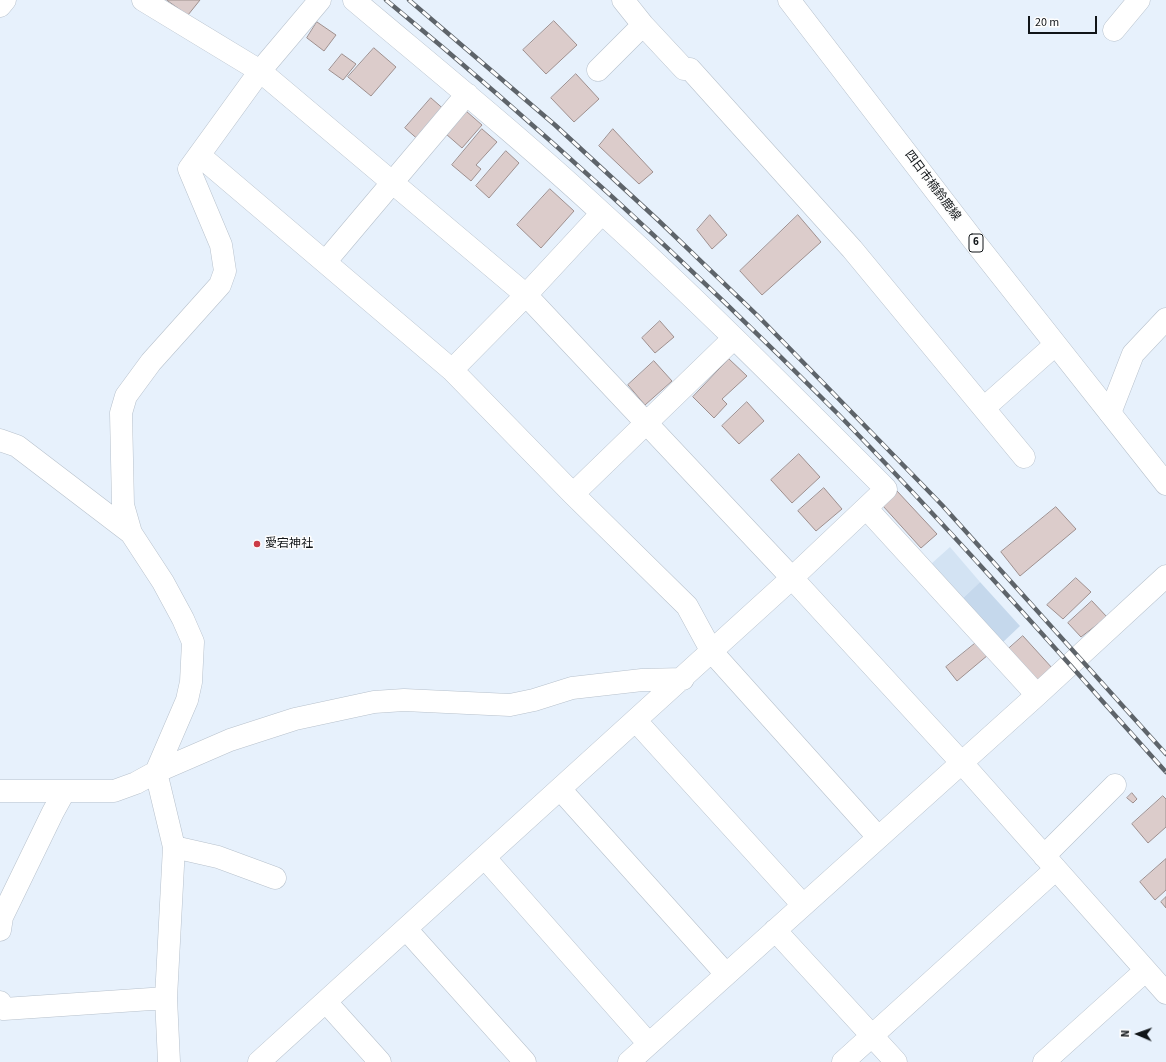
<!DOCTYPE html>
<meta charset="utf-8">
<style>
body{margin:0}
#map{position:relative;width:1166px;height:1062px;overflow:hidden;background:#e7f1fc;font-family:"Source Sans 3",sans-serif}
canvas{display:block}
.north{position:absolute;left:1118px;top:1014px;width:40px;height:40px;-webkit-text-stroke:3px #fdfdfd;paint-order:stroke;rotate:272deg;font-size:11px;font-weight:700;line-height:16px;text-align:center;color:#111518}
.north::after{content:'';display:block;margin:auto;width:14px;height:18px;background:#111518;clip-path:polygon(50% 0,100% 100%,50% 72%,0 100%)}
.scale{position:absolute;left:1028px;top:16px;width:69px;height:18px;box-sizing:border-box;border:2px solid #111518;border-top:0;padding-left:5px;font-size:12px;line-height:14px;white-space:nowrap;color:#111518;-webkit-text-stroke:3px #fdfdfd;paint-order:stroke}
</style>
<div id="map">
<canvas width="1166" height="1062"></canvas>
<div class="north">N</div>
<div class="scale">20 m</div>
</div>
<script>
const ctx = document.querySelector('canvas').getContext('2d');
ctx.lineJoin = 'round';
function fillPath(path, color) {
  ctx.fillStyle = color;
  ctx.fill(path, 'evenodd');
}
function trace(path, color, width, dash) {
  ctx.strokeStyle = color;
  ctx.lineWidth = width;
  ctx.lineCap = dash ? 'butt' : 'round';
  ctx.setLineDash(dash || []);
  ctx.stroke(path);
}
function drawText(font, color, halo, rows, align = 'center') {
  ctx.font = font + ' "Source Sans 3","Noto Sans JP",sans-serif';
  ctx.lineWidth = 3;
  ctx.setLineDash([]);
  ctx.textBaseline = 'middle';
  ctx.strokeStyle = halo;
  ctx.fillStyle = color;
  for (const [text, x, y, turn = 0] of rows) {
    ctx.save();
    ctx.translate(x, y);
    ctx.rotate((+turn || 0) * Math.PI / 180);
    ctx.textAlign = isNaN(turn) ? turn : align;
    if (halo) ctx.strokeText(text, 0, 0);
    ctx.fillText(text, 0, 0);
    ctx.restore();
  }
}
fillPath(new Path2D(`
 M950,547L980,582L962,599L931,564Z`), '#d3e3f3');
fillPath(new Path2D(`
 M980,582L1020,626L1001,644L962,599Z`), '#c5d8ec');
const building = new Path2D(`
 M167,0H200L188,15Z
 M554,21L577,45L546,74L523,50Z
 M317,22L336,35L324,51L307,38Z
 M374,48L396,67L371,96L348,77Z
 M342,54L356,64L343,80L329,70Z
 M576,74L599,99L574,122L551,98Z
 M431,98L447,112L421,142L405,128Z
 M466,111L482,125L462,148L446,134Z
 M482,129L497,142L476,165L481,169L471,181L452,165Z
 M613,129L653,172L639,184L599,146Z
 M506,151L519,163L489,198L476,186Z
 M550,189L574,211L541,248L517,225Z
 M710,215L727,235L712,249L697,230Z
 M798,215L821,242L762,295L740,271Z
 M660,321L674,337L655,353L642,338Z
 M729,359L747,376L722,399L727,404L714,418L693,397Z
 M654,361L672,381L645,405L628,385Z
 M747,402L764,421L739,444L722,426Z
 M799,454L820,477L792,503L771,480Z
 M824,488L842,509L816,531L798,511Z
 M897,491L937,534L921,548L883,506Z
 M1056,507L1076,529L1020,576L1001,552Z
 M1076,578L1091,592L1063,619L1047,605Z
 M1092,601L1107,617L1081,637L1068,623Z
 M1023,636L1053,669L1036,685L1006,651Z
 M977,642L988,655L957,681L946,667Z
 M1132,793L1137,799L1133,803L1127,798Z
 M1163,796L1166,799V827L1148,843L1132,824Z
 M1166,859V890L1155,900L1140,882Z
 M1166,897V908L1161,902Z`);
fillPath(building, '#dccccb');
trace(building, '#9e8f8e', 1);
const minor = new Path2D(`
 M143,0L260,71L526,295L792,578L886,489C793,396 700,302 602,213C522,139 437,70 354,0
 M623,0L643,25L684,69H690L852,249L1024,457
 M0,6L5,0
 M1114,30L1139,0
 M598,70L643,25
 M199,155L452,370L573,494L687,606L712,652L878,837
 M326,261L467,94
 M452,370L526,295L602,213
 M984,408L1055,345
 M1110,413L1133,354L1166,319
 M0,440L17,446L131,533
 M573,494L734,338
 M867,509L1037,695
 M636,721L803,905
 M560,789L726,974
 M0,791H114L136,783L156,772L230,740L295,719L374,702L404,700L510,705L534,700L572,688L642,680L683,679
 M174,847L218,857L275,878
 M1044,856L1115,785
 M485,858L649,1044
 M406,929L525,1062
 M0,930L2,917L53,812L64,792
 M775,930L896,1062
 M166,998L169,1062
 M0,1002L4,1009L166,998L174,847L156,772L187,700L191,682L193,642L183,619L163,582L131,533L123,505L121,413L126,396L151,362L220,285L225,271L221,245L189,169L260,71L320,0
 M326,1002L380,1062
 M259,1062L792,578L961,762L1166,993
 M629,1062L1037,695L1166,576
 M843,1062L1056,869
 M1044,1062L1145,971`);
const major = new Path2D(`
 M789,0L974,241L1166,484`);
trace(minor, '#b7c1cc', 23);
trace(major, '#b7c1cc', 23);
trace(minor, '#fff', 22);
trace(major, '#fff', 22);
const rail = new Path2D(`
 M386,0C544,130 694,269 838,414C951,530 1058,652 1166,772
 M409,0L555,125L659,221L758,316L942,505L1166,754`);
trace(rail, '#5e646a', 4.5);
trace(rail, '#fdfdfd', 3, [9]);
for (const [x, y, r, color] of [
 [257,544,4,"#cb3b46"]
]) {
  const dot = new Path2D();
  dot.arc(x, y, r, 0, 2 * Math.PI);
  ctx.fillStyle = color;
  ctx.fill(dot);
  trace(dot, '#fdfdfd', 1.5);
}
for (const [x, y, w] of [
 [976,243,14]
]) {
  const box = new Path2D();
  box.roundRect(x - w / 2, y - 9, w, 18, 3);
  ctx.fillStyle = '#fdfdfd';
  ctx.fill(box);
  trace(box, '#111518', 1);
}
drawText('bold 11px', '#111518', null, [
 ["6",976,243]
]);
drawText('12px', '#111518', '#fdfdfd', [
 ["四日市楠鈴鹿線",932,186,53]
]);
drawText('12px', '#111518', '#fdfdfd', [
 ["愛宕神社",265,544]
], 'left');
</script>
